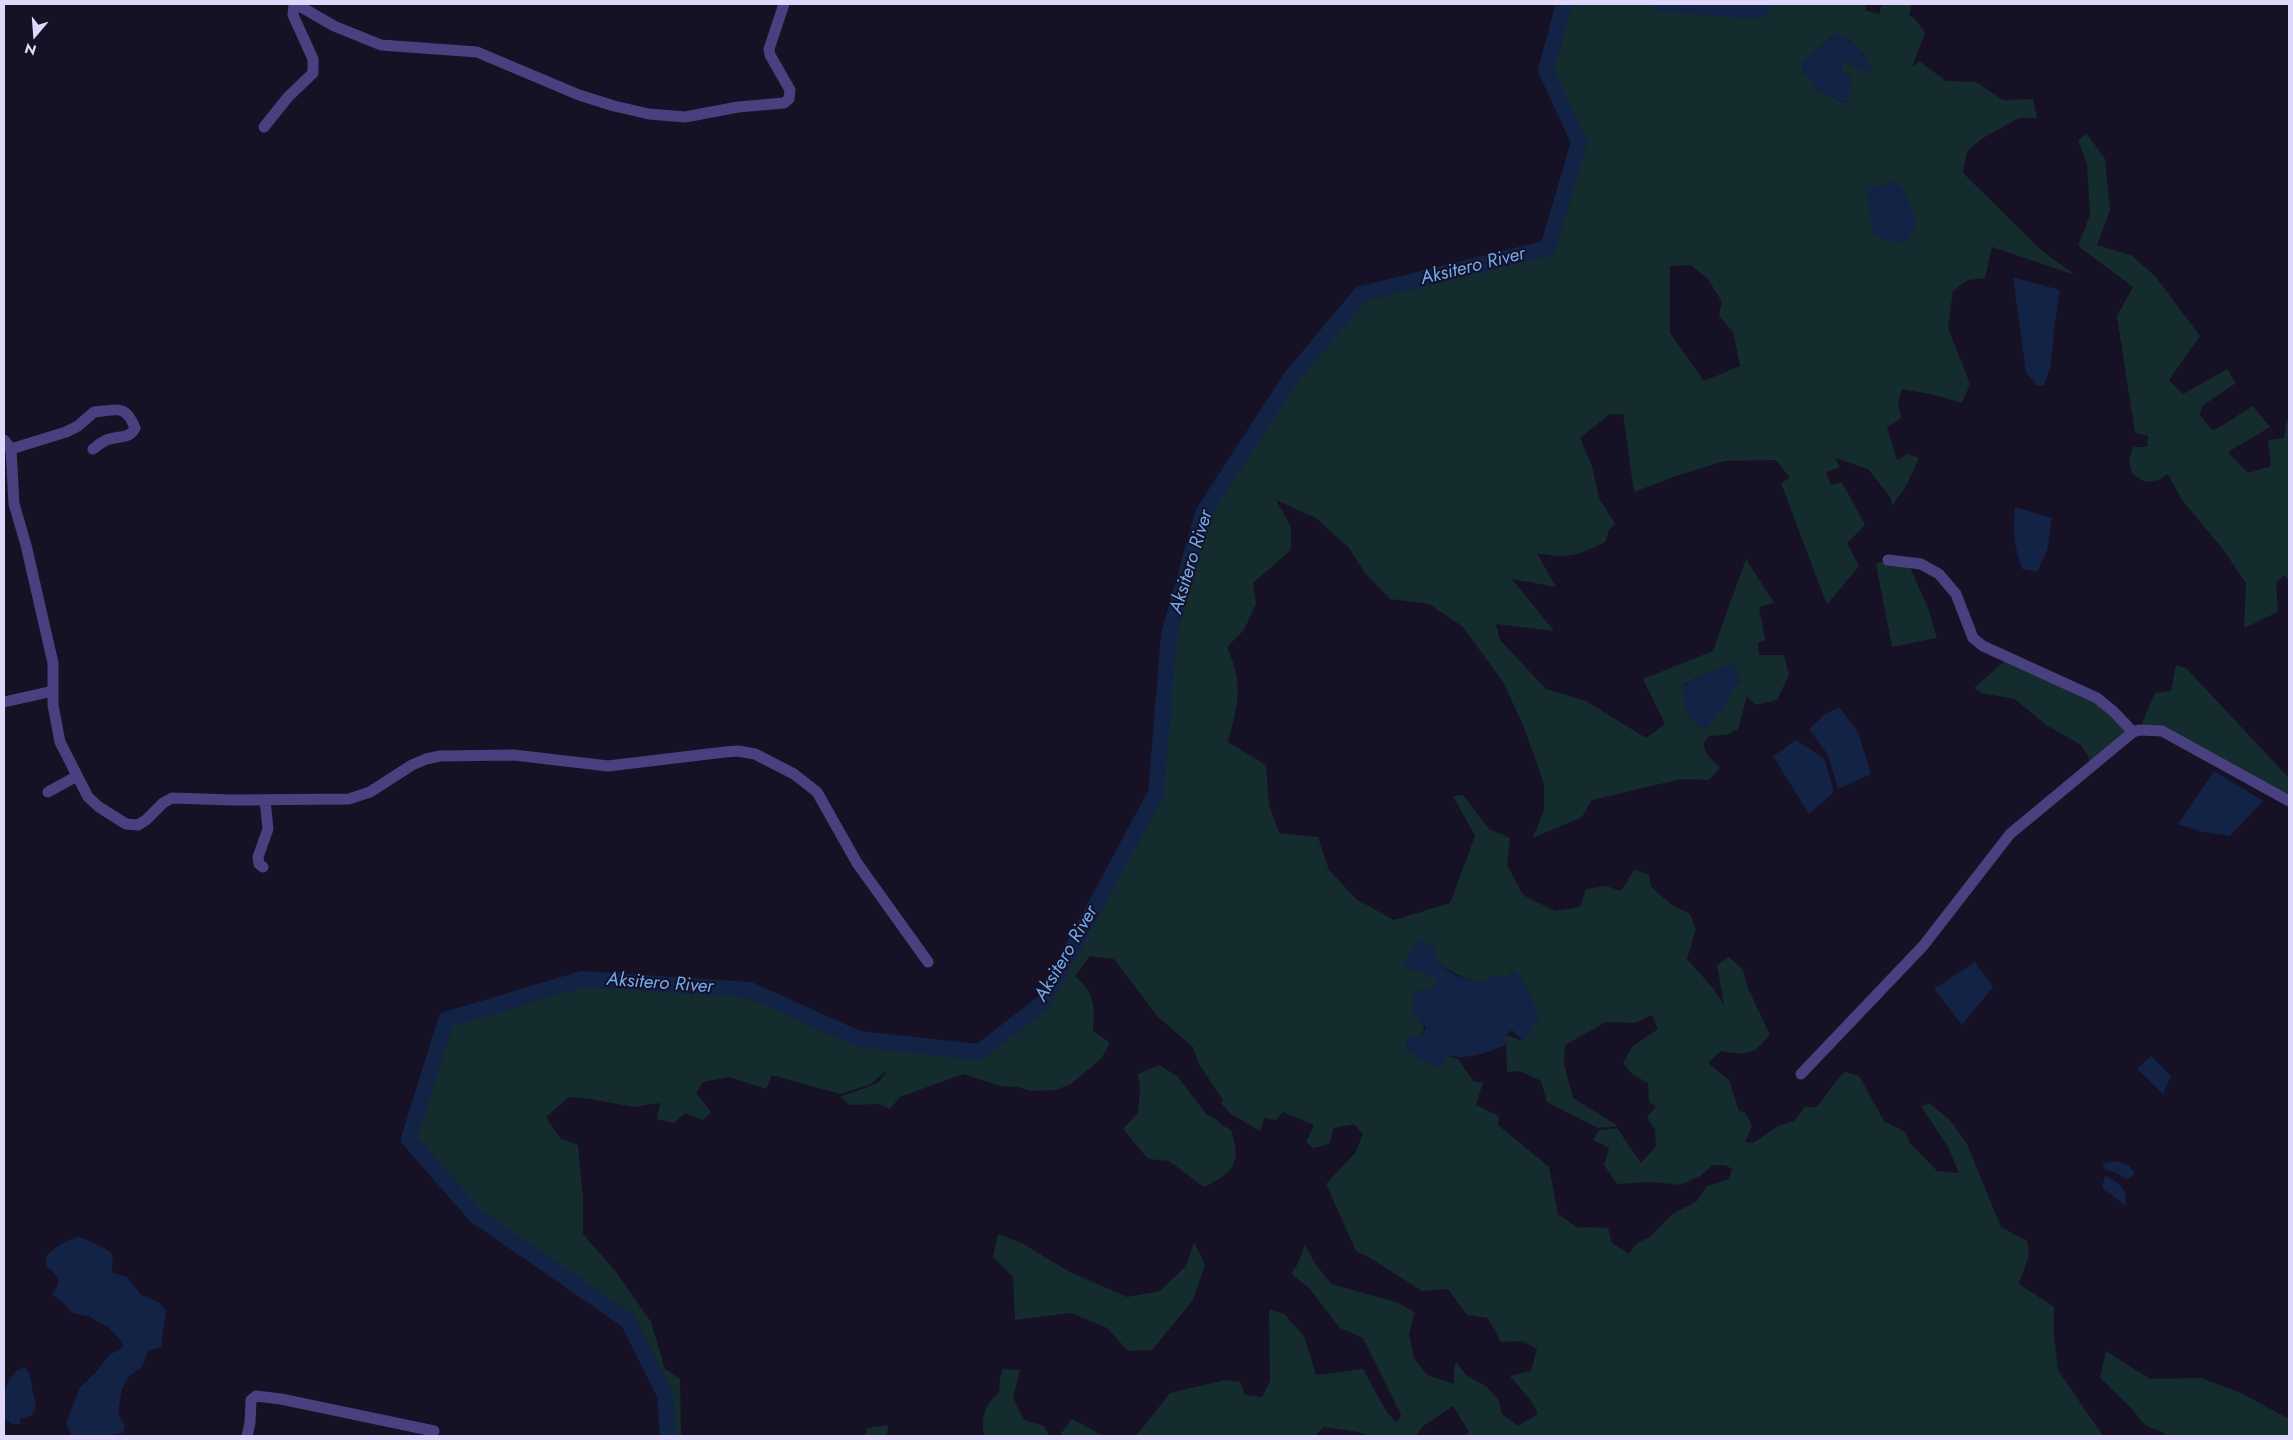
<!DOCTYPE html>
<style>
body{margin:0}
#map{position:relative;width:2293px;height:1440px;overflow:hidden;background:#161124;font-family:Jost,sans-serif}
canvas{display:block}
.frame{position:absolute;inset:0;border:5px solid #dfd8fb;pointer-events:none}
.north{position:absolute;left:10px;top:10px;width:50px;height:50px;-webkit-text-stroke:4px #161124;paint-order:stroke;rotate:198deg;font-size:14px;font-weight:700;line-height:20px;text-align:center;color:#dfd8fb}
.north::after{content:'';display:block;margin:auto;width:18px;height:22px;background:#dfd8fb;clip-path:polygon(50% 0,100% 100%,50% 72%,0 100%)}
</style>
<div id="map">
<canvas width="2293" height="1440"></canvas>
<div class="frame"></div>
<div class="north">N</div>
</div>
<script>
const ctx = document.querySelector('canvas').getContext('2d');
ctx.lineJoin = 'round';
function fillPath(path, color) {
  ctx.fillStyle = color;
  ctx.fill(path, 'evenodd');
}
function trace(path, color, width, dash) {
  ctx.strokeStyle = color;
  ctx.lineWidth = width;
  ctx.lineCap = dash ? 'butt' : 'round';
  ctx.setLineDash(dash || []);
  ctx.stroke(path);
}
function drawText(font, color, halo, rows, align = 'center') {
  ctx.font = font + ' Jost,sans-serif';
  ctx.lineWidth = 4;
  ctx.setLineDash([]);
  ctx.textBaseline = 'middle';
  ctx.strokeStyle = halo;
  ctx.fillStyle = color;
  for (const [text, x, y, turn = 0] of rows) {
    ctx.save();
    ctx.translate(x, y);
    ctx.rotate((+turn || 0) * Math.PI / 180);
    ctx.textAlign = isNaN(turn) ? turn : align;
    if (halo) ctx.strokeText(text, 0, 0);
    ctx.fillText(text, 0, 0);
    ctx.restore();
  }
}
fillPath(new Path2D(`
 M1564,4H1662L1762,8L1765,4H1867L1865,10L1879,14L1882,4H1912L1909,15L1915,19L1925,33L1912,67L1919,61L1946,81L1976,82L2003,100L2033,99L2037,118H2019L1983,138L1967,151L1963,173L2042,251L2075,275L1992,247L1985,278L1968,280L1953,291L1948,328L1970,384L1962,403L1935,395L1902,389L1898,402L1901,418L1887,427L1897,460L1908,454L1919,458L1906,486L1892,506L1891,498L1868,469L1835,458L1840,467L1826,472L1831,485L1842,482L1865,525L1847,543L1859,566L1827,605L1781,483L1790,478L1776,460L1725,461L1676,476L1634,492L1623,414H1610L1580,438L1592,466L1599,498L1615,524L1609,530L1605,542C1577,556 1569,559 1537,553L1556,587L1512,579L1554,631L1496,624L1500,640L1546,689L1586,701L1646,738L1665,724L1643,679L1713,651L1746,559L1774,603L1759,607L1765,640L1758,643L1759,655H1784L1789,675L1777,700L1755,705L1747,696L1738,729L1726,735L1709,736L1703,744L1707,754L1720,768L1709,780L1681,779L1592,800L1582,817L1533,838L1544,810V784L1523,725L1503,682L1463,627L1429,604L1390,599L1365,573L1349,548L1316,518L1276,500L1291,527V550L1253,583L1256,604L1244,630L1227,647C1244,685 1238,704 1228,742L1266,765L1269,805L1279,833L1318,837L1329,870L1356,899L1394,920L1450,903L1475,836L1453,796L1463,795L1489,829L1510,838L1507,865L1523,895L1555,911L1580,907L1586,889L1606,886L1621,891L1635,869L1649,875L1651,887L1672,905L1690,914L1696,929L1687,959L1712,987L1724,1005L1717,965L1729,957L1743,970L1747,986L1770,1035C1753,1056 1746,1055 1721,1051L1708,1063L1729,1080L1739,1111L1745,1112L1752,1126L1745,1142L1753,1143L1778,1126L1794,1121L1805,1107H1816C1827,1096 1833,1083 1845,1072L1859,1076L1884,1121L1905,1132L1910,1143L1937,1171L1959,1173L1948,1147L1921,1106L1929,1103L1950,1120L1967,1144L2001,1227L2027,1241L2029,1255L2019,1284L2054,1307V1335L2058,1370L2103,1436H1463L1469,1432L1453,1406L1422,1427L1416,1436H1369L1359,1432L1324,1427L1315,1436H1136L1170,1393L1225,1380L1240,1382L1245,1395L1262,1397L1270,1381L1269,1309L1284,1314L1304,1336L1316,1375L1363,1369L1386,1411L1397,1423L1401,1415L1363,1338L1340,1328L1309,1288L1291,1274L1297,1265L1305,1245L1314,1262L1331,1284L1396,1302L1415,1312L1409,1334L1414,1358L1427,1375L1454,1384V1369L1456,1362L1466,1375L1487,1387L1498,1399L1502,1414L1518,1426L1538,1414L1531,1401L1510,1376L1531,1371L1537,1349L1522,1341L1501,1342L1488,1318L1467,1315L1448,1289L1422,1291L1367,1256L1356,1251L1326,1184L1355,1153L1363,1134L1354,1124L1334,1128L1329,1144L1313,1148L1306,1142L1314,1125L1283,1112L1276,1120L1264,1118L1260,1131L1231,1114L1221,1103L1223,1100L1199,1064L1193,1047L1158,1017L1114,959L1090,956L1075,976C1095,994 1095,1006 1093,1031L1110,1043L1101,1059L1071,1084L1056,1090L1031,1091L1018,1087L1000,1086L963,1074L900,1097L890,1109L879,1104L850,1105L840,1097L878,1083L888,1069L871,1084L840,1094L772,1075L766,1089L729,1077L703,1082L696,1093L711,1112L703,1120L685,1113L674,1123L657,1119L660,1103L634,1107L590,1099L569,1097L546,1117L560,1138L578,1145L583,1198V1234L616,1272L651,1322L665,1369L680,1379L681,1436H668L665,1395L628,1321L475,1215L409,1139L446,1020L582,979L750,990L859,1039L979,1052L1043,1003L1156,793L1169,635L1203,513L1290,379L1361,294L1549,252L1548,248L1579,142L1546,70ZM1833,35L1850,41L1865,55L1858,69L1848,62L1837,61L1842,71L1851,79L1846,103L1815,90L1812,78L1819,48ZM1896,182L1869,200L1866,186H1882ZM1691,265L1708,279L1722,302L1719,316L1733,332L1740,366L1704,381L1670,333V266ZM1733,665L1743,688L1740,682L1734,687L1682,685L1702,675ZM1436,960C1450,973 1463,978 1482,983L1495,975L1506,978L1515,969L1523,1041L1506,1035L1507,1072L1520,1071L1541,1081L1547,1102L1598,1128L1618,1126L1573,1098L1564,1064L1565,1045L1606,1022L1635,1023L1652,1015L1658,1029L1633,1046L1623,1063L1633,1075L1648,1083L1649,1102L1656,1107L1647,1117L1655,1130L1656,1146L1641,1163L1617,1128L1599,1130L1593,1140L1609,1148L1604,1165L1617,1184L1653,1182L1680,1185L1700,1176L1713,1165H1725L1732,1169L1729,1179L1707,1186L1697,1201L1671,1215L1650,1237L1637,1243L1629,1254L1612,1243L1608,1228L1584,1227L1578,1228L1558,1214L1549,1167L1498,1125L1499,1116L1476,1105L1483,1082H1474L1458,1059L1444,1055L1407,1038L1422,1036L1437,977L1405,966Z
 M2087,134L2105,159L2110,210L2097,245L2131,255L2155,276L2200,336L2169,380L2183,394L2227,369L2236,383L2202,406L2200,415L2213,431L2253,406L2270,427L2228,452L2248,473L2271,466L2268,440L2284,438L2287,420L2289,421V581L2284,575L2276,583L2278,612L2244,628L2246,583L2222,548L2182,500L2168,474L2159,480L2145,482L2132,474L2129,460L2133,447H2147L2148,436L2135,433L2117,316L2133,287L2078,246L2090,215L2087,164L2078,140Z
 M1888,560L1908,563L1928,608L1937,638L1892,647L1876,564Z
 M2009,657L2097,698L2133,732L2090,767L2089,758L2081,745L2046,725L2015,699L1981,693L1974,688Z
 M2176,665L2186,668L2289,778V801L2162,731L2139,730L2155,693L2171,691Z
 M1159,1065L1177,1076L1207,1115C1217,1118 1221,1126 1231,1130C1242,1163 1234,1173 1204,1187L1169,1161L1148,1159L1123,1129L1138,1113L1140,1090L1138,1074Z
 M998,1234L1022,1243L1068,1271L1127,1297L1160,1291L1186,1266L1194,1242L1205,1265L1193,1300L1152,1350L1128,1351L1107,1328L1071,1313L1015,1320L1013,1277L993,1257Z
 M2106,1351L2150,1379L2201,1378L2241,1393L2289,1419V1436H2165L2166,1434L2145,1425L2131,1408L2100,1378Z
 M1003,1369L1020,1370L1013,1398L1024,1420L1044,1426L1049,1436H984C981,1419 984,1404 999,1393L1000,1379Z
 M1072,1419L1100,1434L1104,1436H1059Z
 M888,1425L887,1436H865L867,1428Z`), '#152c2e');
fillPath(new Path2D(`
 M1836,33C1855,44 1864,51 1872,72L1858,69L1848,62L1838,61L1842,64V71L1851,79L1847,103L1815,90L1812,78L1802,76V63Z
 M1896,182L1905,192L1917,224L1907,242H1899L1874,237L1865,186H1882Z
 M2013,277L2060,290L2054,328L2051,365L2044,385H2037L2026,373Z
 M2015,507L2052,518L2047,551L2037,572L2022,569C2014,547 2013,530 2015,507Z
 M1733,665L1740,682L1734,687L1727,703L1706,729C1683,720 1685,707 1682,686L1702,675Z
 M1839,707L1858,732L1871,774L1838,789L1828,755L1809,729L1825,714Z
 M1796,740L1824,758L1834,792L1809,814L1773,756Z
 M2214,771L2263,801L2230,836L2199,831L2178,824Z
 M1420,940L1434,946C1438,973 1458,977 1482,983L1495,975L1506,978L1515,969L1531,995L1539,1019L1523,1041L1512,1030L1506,1035V1045C1486,1053 1466,1061 1444,1055L1447,1063L1439,1067L1419,1059L1406,1049L1407,1038L1422,1036L1426,1028L1412,1014L1414,992L1434,987L1436,977L1404,966L1409,953Z
 M1975,962L1993,987L1962,1025L1934,989Z
 M2151,1056L2171,1076L2163,1094L2137,1069Z
 M2118,1161L2129,1166L2135,1173L2128,1180L2115,1172L2105,1170L2102,1164Z
 M2105,1175C2122,1186 2126,1185 2126,1206L2102,1188Z
 M78,1237C82,1237 110,1250 111,1253C115,1259 110,1266 113,1273L127,1277L141,1295L159,1302L166,1311L161,1347L148,1351L142,1367L128,1377L122,1389L118,1413L125,1427L122,1433L106,1436H72L66,1423L80,1388L98,1370L109,1355L121,1349L124,1344L108,1327L88,1316L72,1313L64,1303L52,1295C54,1291 59,1286 58,1281C58,1273 50,1271 47,1266C38,1253 70,1239 78,1237Z
 M24,1367L29,1372L36,1407L32,1415L20,1419V1424H12L4,1419C4,1399 2,1376 24,1367Z`), '#132346');
trace(new Path2D(`
 M1662,4L1759,11L1765,4
 M668,1436L665,1395L628,1321L475,1215L409,1139L446,1020L582,979L750,990L859,1039L979,1052L1043,1003L1156,793L1169,635L1203,513L1290,379L1361,294L1548,248L1579,142L1546,70L1564,4`), '#132346', 16);
trace(new Path2D(`
 M296,4L334,26L381,45L477,52L579,95L614,106L649,114L685,117L738,107L784,103L789,99L790,90L770,55L769,49L784,4
 M264,127L288,97L313,73V59L293,15L294,4
 M4,440L11,449L14,504L26,545L53,663V705L60,742L88,797L99,807L126,824L138,825L146,820L163,803L172,798L232,800L349,799L370,792L412,765L426,759L440,756L514,755L608,766L725,752L738,751L755,754L794,774L817,792L857,863L928,962
 M11,449L66,432L78,426L94,412C115,411 125,402 135,428C131,438 120,436 110,439C104,440 98,445 93,449
 M1888,560L1921,564L1939,574L1956,594L1973,638L1983,646L2097,698L2113,711L2133,732
 M4,702L53,691
 M48,792L77,776
 M263,867L259,864L258,857L268,829L265,800
 M1801,1074L1923,946L2010,834L2133,732L2139,730L2162,731L2289,801
 M247,1436L250,1423L251,1400L256,1396L281,1399L434,1431`), '#48407f', 11);
drawText('italic 19px', '#6fabf2', '#161124', [
 ["Aksitero River",1473,267,-14],
 ["Aksitero River",1192,562,-73],
 ["Aksitero River",1067,954,-60],
 ["Aksitero River",660,984,4]
]);
</script>
